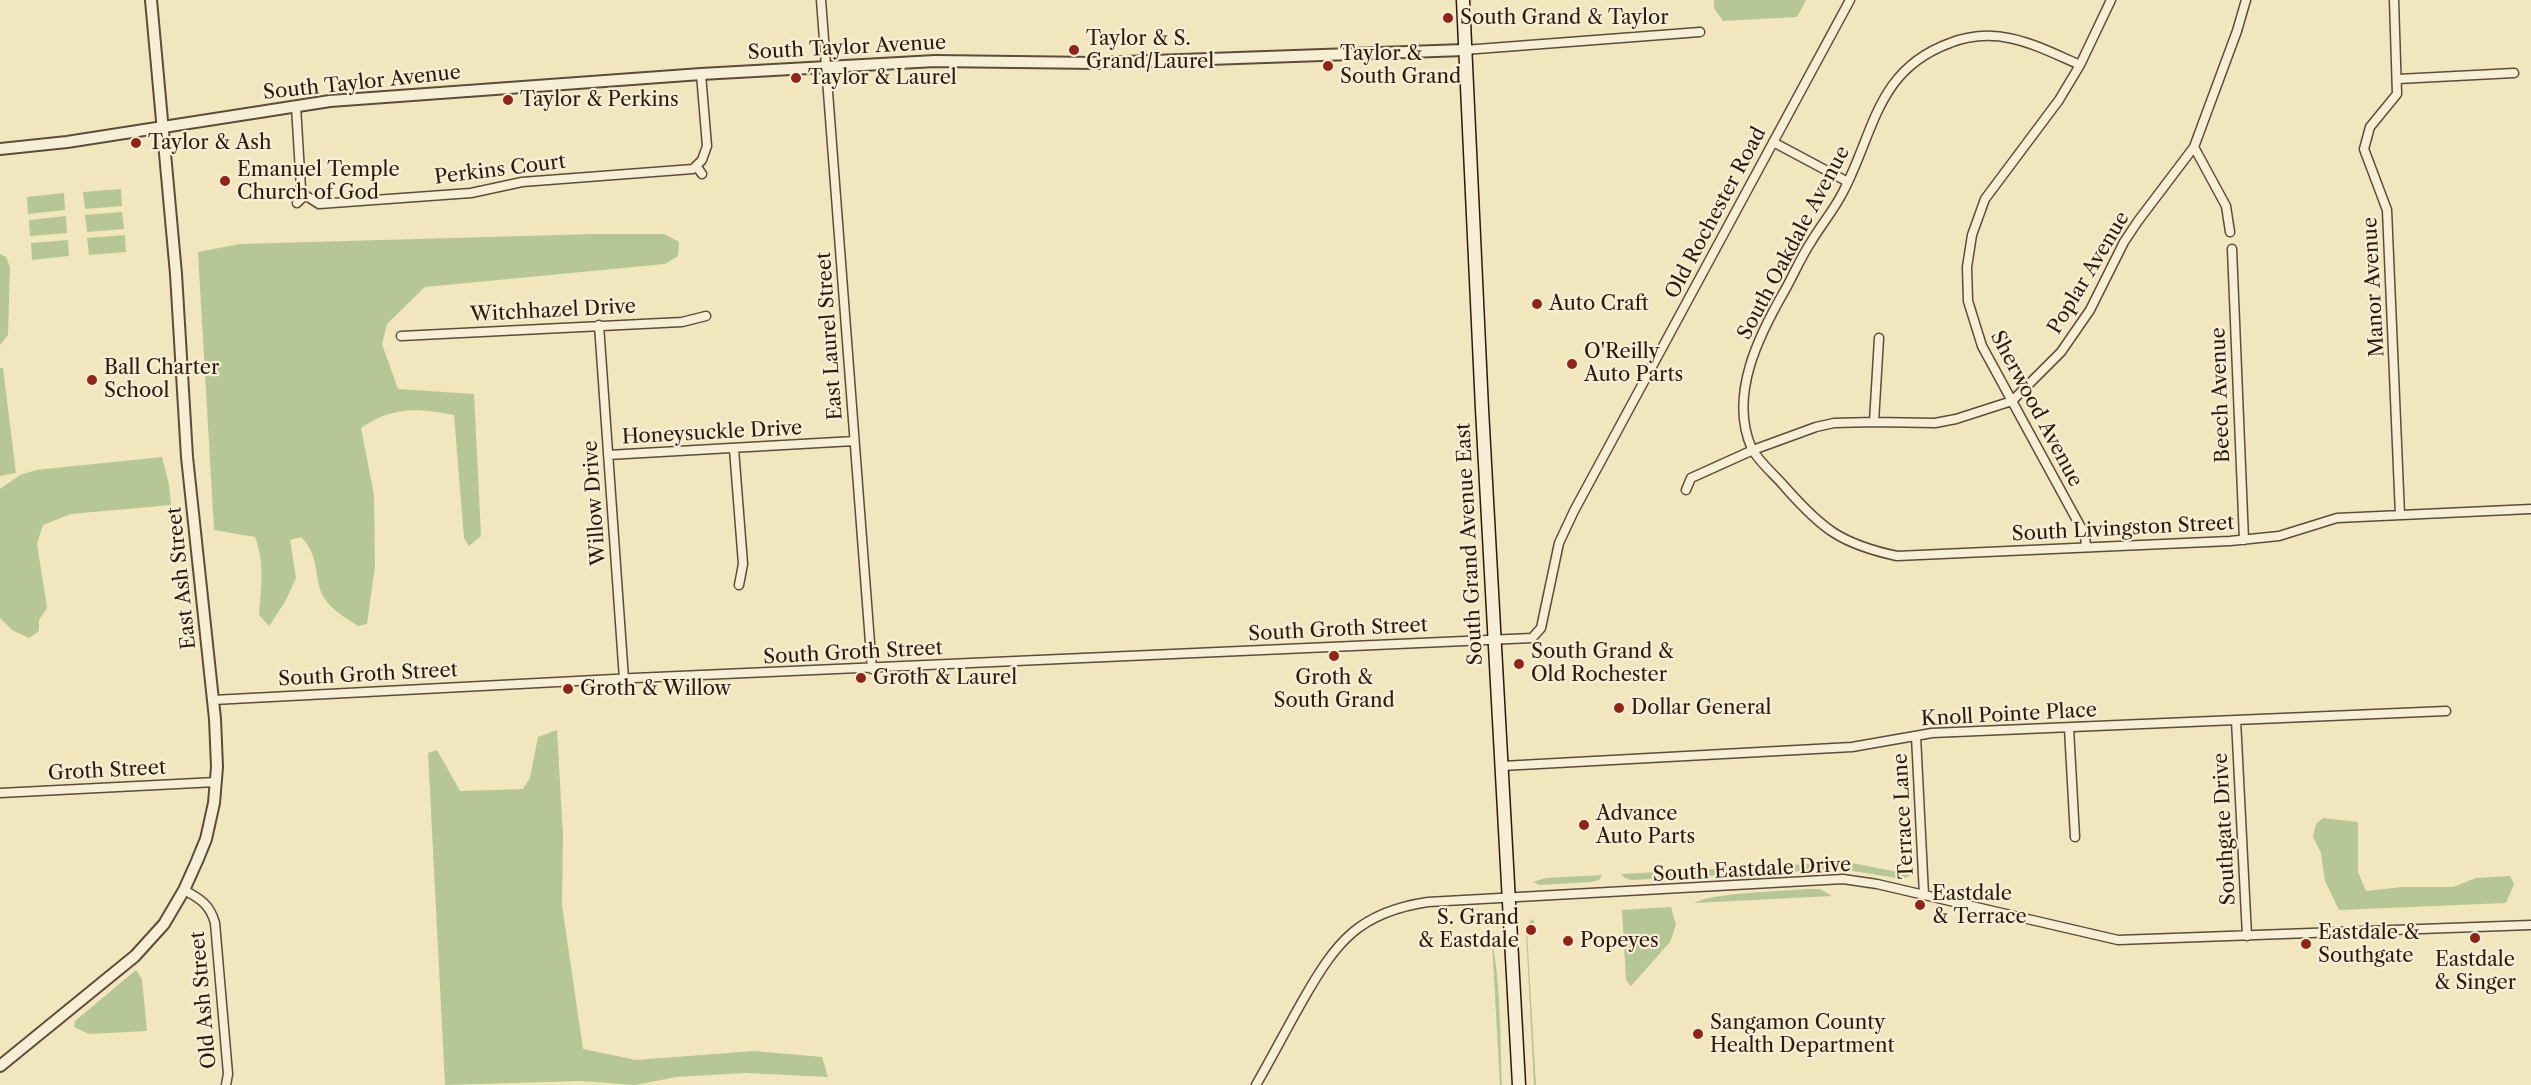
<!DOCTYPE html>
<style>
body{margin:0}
canvas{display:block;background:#f2e6bf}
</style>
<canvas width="2531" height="1085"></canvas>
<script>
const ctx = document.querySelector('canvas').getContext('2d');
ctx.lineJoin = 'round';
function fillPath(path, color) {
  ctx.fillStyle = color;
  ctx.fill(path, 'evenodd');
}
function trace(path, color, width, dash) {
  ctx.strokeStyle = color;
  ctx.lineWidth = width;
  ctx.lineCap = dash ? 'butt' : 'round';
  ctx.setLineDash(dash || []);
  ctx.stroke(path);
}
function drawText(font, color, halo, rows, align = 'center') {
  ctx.font = font + ' "Libre Caslon Text",serif';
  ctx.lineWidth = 4.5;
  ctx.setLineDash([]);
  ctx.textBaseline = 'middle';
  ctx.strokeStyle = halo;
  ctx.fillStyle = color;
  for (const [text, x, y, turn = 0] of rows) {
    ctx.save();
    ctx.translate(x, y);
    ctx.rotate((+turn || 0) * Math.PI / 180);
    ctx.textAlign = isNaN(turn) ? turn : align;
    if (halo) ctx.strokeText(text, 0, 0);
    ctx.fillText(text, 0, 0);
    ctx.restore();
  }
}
fillPath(new Path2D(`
 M1714,0H1806L1797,17L1723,21L1714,8Z
 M121,189L122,206L85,209L83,192Z
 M64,193L65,210L28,214L27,197Z
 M122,212L124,229L87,232L85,215Z
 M66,216L67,233L30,236L29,220Z
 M594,234H664L679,242L678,256L665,264L425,287L387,324L382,344L398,389L474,394L481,536L469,546L464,538L454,415C417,408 393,406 361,428L374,495L375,566L367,624L358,626C346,618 333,611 325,599C312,580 322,558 301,537L290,540L296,578L285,602L269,626L259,615C261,588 265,563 255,537L214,530L198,252L240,244Z
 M125,235L126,252L89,255L87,238Z
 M68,240L69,256L32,260L31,243Z
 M0,254L6,257L10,267L8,335L0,345Z
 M0,368H3L16,473L0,476Z
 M162,457L169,484L171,505L71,514L43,525L37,544L47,608L39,620V631L29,638L12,630L0,618V489L20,475L36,470Z
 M557,730L563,835L562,905L583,1049L636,1060L754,1051L822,1057L828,1077L746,1073L676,1077L635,1085L581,1081L445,1085L428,753L437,750L460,791L523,789L530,778L538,737Z
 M2323,818L2358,822V872L2366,891L2402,887H2453L2476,878L2510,876L2514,884L2506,903L2339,910L2325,881L2321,853L2313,837L2316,824Z
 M1847,862L1912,875L1903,879L1841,869L1632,880L1625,878L1621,874Z
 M1602,875L1599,880L1592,882L1540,885L1533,882L1546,878Z
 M1806,889H1820L1832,896L1695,903C1709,893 1785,891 1806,889Z
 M1671,907L1676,925L1670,942L1631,986L1626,980L1622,910Z
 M1483,918C1502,945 1500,1048 1502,1085H1500L1492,942L1488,927L1480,921Z
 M1531,919L1535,922L1527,931L1536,1085H1534L1526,932Z
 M136,970L142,979L147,1031L89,1034L74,1027L75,1021Z`), '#b6c696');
const minor = new Path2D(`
 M821,0L872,669
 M2394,0L2397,94L2370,127L2364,149L2387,210L2400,515
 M1464,50L1700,32
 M2080,65C2037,46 1998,24 1950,43C1876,70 1875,131 1843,192C1834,210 1821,225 1811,242C1801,257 1794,274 1785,290C1759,335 1728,396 1752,449C1759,462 1775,475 1785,487C1822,529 1841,544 1897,556L2230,541L2279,536L2337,518L2531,509
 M2398,79L2514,73
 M296,106L301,189L305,195L319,204L471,193L522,182L693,169L702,160L707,146L701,74
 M1773,142L1848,182
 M2194,147L2226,206L2230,232
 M697,167L702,174
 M297,203L305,195
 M2232,249L2244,540
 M599,325L624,679
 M401,336L682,322L706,316
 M1874,422L1879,338
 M734,449L743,564L739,585
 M608,455L854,441
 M1686,490L1691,478L1753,450L1816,427L1834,423L1874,422L1935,423L1956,419L2012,401L2061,352L2090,310L2124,242L2138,221L2194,147L2237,31L2246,0
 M2086,547L2085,535L1982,346L1968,301L1967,267L1972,235L1985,199L2059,100L2080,65L2111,0
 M213,700L634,678L1532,638L1541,628L1559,543L1574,511L1850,0
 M2236,720L2247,936
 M2069,728L2075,837
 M1916,736L1924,895
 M1502,766L1852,747L1932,733L2446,711
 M0,793L216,782
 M184,890C201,899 210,905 215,923L228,1074L226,1085
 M1256,1085C1272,1057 1287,1028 1303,1000C1336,942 1359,912 1428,902L1843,879L1877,884L2118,940L2531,925`);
const tertiary = new Path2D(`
 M0,149L67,142L330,101L701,74L935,61L1096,63L1464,50
 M0,1066L135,956L164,924L184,890L197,861L206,839L214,803L217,767L215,719L187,457L176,274L151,0`);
const secondary = new Path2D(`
 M1463,0L1482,409L1519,1085`);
trace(minor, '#5e4c3a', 11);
trace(tertiary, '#5e4c3a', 14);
trace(secondary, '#2d190e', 15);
trace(minor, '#f7efd5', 8);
trace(tertiary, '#f7efd5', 10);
trace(secondary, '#f7efd5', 12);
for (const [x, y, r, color] of [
 [1448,18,6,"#8f2418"],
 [1074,50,6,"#8f2418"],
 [1328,66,6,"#8f2418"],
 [796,78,6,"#8f2418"],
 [508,100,6,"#8f2418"],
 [136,143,6,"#8f2418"],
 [225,181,6,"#8f2418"],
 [1537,304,6,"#8f2418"],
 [1572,364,6,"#8f2418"],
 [92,380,6,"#8f2418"],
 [1334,656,6,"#8f2418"],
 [1519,664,6,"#8f2418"],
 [861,678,6,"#8f2418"],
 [568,689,6,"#8f2418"],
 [1619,708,6,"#8f2418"],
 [1584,825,6,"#8f2418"],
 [1920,905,6,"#8f2418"],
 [1531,930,6,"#8f2418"],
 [2475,938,6,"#8f2418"],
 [1568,941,6,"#8f2418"],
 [2306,944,6,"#8f2418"],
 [1698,1034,6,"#8f2418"]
]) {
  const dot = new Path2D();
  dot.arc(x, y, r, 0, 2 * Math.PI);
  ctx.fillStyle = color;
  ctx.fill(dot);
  trace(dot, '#f7efd5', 2);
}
drawText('20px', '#2d190e', '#f7efd5', [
 ["South Grand & Taylor",1460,18],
 ["Taylor & S.",1086,39],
 ["Grand/Laurel",1086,62],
 ["Taylor &",1340,54],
 ["South Grand",1340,77],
 ["Taylor & Laurel",808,78],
 ["Taylor & Perkins",520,100],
 ["Taylor & Ash",148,143],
 ["Emanuel Temple",237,170],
 ["Church of God",237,193],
 ["Auto Craft",1549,304],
 ["O'Reilly",1584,352],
 ["Auto Parts",1584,375],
 ["Ball Charter",104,368],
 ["School",104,391],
 ["South Grand &",1531,652],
 ["Old Rochester",1531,675],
 ["Groth & Laurel",873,678],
 ["Groth &",1334,678,"center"],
 ["South Grand",1334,701,"center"],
 ["Groth & Willow",580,689],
 ["Dollar General",1631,708],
 ["Advance",1596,814],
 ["Auto Parts",1596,837],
 ["Eastdale",1932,894],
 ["& Terrace",1932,917],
 ["S. Grand",1519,918,"right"],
 ["& Eastdale",1519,941,"right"],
 ["Eastdale &",2318,933],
 ["Southgate",2318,956],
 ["Popeyes",1580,941],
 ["Eastdale",2475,960,"center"],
 ["& Singer",2475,983,"center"],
 ["Sangamon County",1710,1023],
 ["Health Department",1710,1046]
], 'left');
drawText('20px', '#2d190e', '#f7efd5', [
 ["South Taylor Avenue",847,48,-3],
 ["South Taylor Avenue",362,83,-6],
 ["Perkins Court",500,170,-7],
 ["Old Rochester Road",1716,213,-62],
 ["South Oakdale Avenue",1794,243,-62],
 ["Poplar Avenue",2089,273,-59],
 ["Manor Avenue",2374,287,-93],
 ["Witchhazel Drive",553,311,-3],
 ["East Laurel Street",830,336,-94],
 ["Beech Avenue",2221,395,-92],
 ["Sherwood Avenue",2036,409,62],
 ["Honeysuckle Drive",712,433,-3],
 ["Willow Drive",595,503,-94],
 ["South Livingston Street",2123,529,-3],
 ["South Grand Avenue East",1470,544,-93],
 ["East Ash Street",182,578,-96],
 ["South Groth Street",1338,630,-3],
 ["South Groth Street",853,653,-3],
 ["South Groth Street",368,675,-3],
 ["Knoll Pointe Place",2009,715,-3],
 ["Groth Street",107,771,-3],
 ["Terrace Lane",1904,816,-93],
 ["Southgate Drive",2225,829,-93],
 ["South Eastdale Drive",1752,870,-3],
 ["Old Ash Street",204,1000,-95]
]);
</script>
